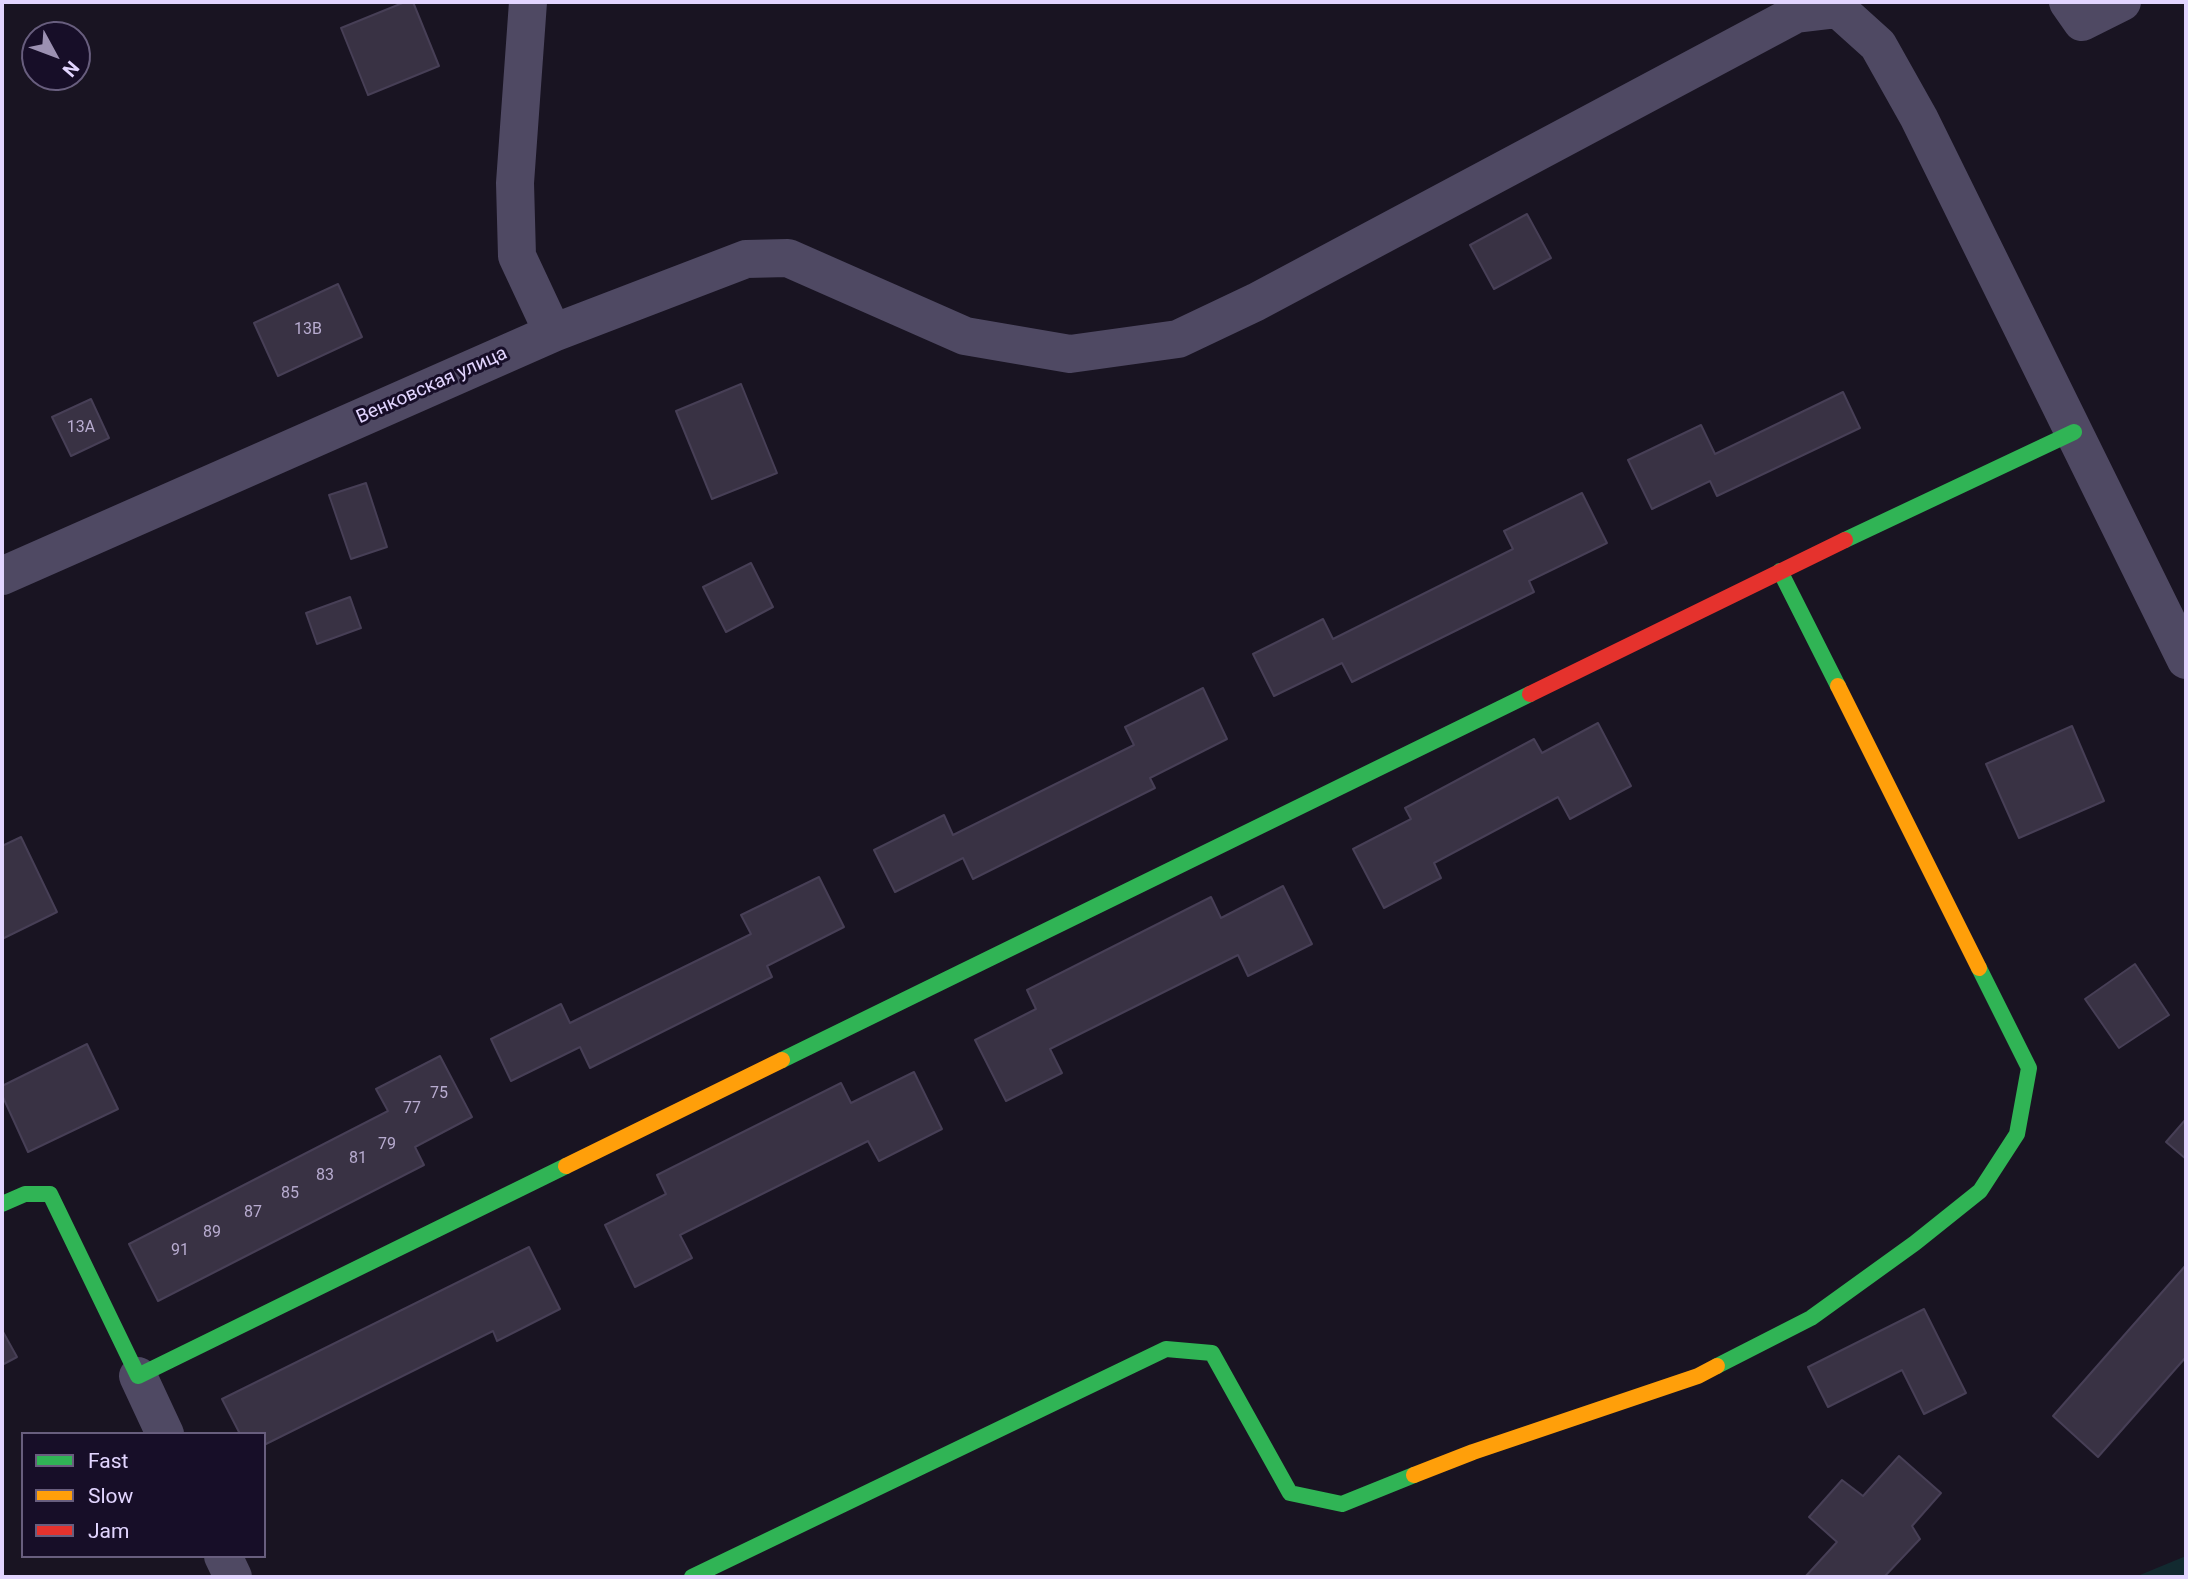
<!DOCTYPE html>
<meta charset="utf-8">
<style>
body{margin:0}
#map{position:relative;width:2188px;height:1579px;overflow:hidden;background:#191422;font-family:Roboto,sans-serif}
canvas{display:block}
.frame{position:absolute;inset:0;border:4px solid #e2d5ff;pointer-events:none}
.legend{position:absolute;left:21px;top:1432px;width:245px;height:126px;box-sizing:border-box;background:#170e28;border:2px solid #685e7e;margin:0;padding:9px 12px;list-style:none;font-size:21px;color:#e2d5ff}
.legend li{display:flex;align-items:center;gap:14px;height:35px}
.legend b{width:35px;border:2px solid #685e7e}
.north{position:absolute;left:21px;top:21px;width:70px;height:70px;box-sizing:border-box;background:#170e28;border:2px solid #685e7e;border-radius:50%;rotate:131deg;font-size:19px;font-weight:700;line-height:28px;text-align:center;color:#e2d5ff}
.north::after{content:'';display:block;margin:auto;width:24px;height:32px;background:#9c91b2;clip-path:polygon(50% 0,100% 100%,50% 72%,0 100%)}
</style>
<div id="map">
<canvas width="2188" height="1579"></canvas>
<div class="frame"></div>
<ul class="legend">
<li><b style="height:9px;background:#30b455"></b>Fast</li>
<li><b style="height:9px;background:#ff9f0a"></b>Slow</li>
<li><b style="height:9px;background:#e5322d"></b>Jam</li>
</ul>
<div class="north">N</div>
</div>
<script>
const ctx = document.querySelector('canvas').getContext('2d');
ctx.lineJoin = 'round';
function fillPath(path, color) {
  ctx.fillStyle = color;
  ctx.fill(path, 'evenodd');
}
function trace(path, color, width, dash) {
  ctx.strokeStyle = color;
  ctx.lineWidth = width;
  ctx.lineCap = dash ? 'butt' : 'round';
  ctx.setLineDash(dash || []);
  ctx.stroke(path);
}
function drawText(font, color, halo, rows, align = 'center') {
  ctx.font = font + ' Roboto,sans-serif';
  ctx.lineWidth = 6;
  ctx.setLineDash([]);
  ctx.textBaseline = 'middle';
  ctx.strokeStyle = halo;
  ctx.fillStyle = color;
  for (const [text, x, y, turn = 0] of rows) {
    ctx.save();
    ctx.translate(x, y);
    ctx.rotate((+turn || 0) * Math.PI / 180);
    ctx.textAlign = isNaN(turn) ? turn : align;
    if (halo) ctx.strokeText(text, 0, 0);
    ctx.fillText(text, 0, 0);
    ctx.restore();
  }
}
fillPath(new Path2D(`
 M2186,1556V1577H2135Z`), '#122a30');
const building = new Path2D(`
 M405,2H413L439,66L368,95L341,28Z
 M1527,214L1551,258L1494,289L1470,245Z
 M338,284L362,337L278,376L254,323Z
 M741,384L777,473L712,499L676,411Z
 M1843,392L1860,428L1717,496L1710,481L1652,509L1628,460L1701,425L1715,454Z
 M91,399L109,438L71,456L52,417Z
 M366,483L387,547L351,559L329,495Z
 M1582,493L1607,543L1529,581L1534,592L1352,682L1342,663L1274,696L1253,654L1323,619L1333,639L1513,549L1504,531Z
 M751,563L773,607L726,632L703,587Z
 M350,597L361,628L317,644L306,613Z
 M1203,688L1227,739L1150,778L1155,788L973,879L963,858L895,892L874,850L944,815L953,835L1134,745L1125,727Z
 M1598,723L1631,786L1570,819L1558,797L1434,863L1441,878L1384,908L1353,849L1411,819L1405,808L1534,739L1542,753Z
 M2072,726L2104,801L2019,838L1986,764Z
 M21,837L57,912L2,939V846Z
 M819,877L844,927L767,966L772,977L590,1068L580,1047L511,1081L491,1039L561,1004L570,1023L751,934L741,915Z
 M1283,886L1312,944L1248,976L1238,955L1050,1049L1062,1073L1006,1101L975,1040L1036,1009L1027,990L1211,897L1221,918Z
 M2135,964L2169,1015L2119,1048L2085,999Z
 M87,1044L118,1109L28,1152L2,1095V1086Z
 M440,1056L472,1117L415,1147L424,1165L158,1301L129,1244L388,1111L376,1089Z
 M914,1072L942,1129L879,1161L868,1141L680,1235L692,1258L635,1287L605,1225L666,1194L657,1175L841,1083L851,1103Z
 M2186,1119V1159L2166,1142Z
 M529,1247L560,1309L497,1341L493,1331L264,1445V1434H240L222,1399Z
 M2186,1265V1357L2098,1457L2053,1416Z
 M1924,1309L1966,1393L1924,1414L1902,1370L1828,1407L1808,1367Z
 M2,1330L17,1357L2,1365Z
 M1899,1456L1941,1493L1912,1526L1920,1539L1884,1577H1805L1837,1542L1809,1517L1842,1480L1863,1496Z`);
fillPath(building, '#393244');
trace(building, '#473f56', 2);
trace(new Path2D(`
 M2068,2L2082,22L2122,2
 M553,333L746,259L788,258L965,336L1070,354L1178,339L1256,302L1796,14L1838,9L1878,45L1919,118L2186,660
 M2,576L553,333L517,256L515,183L528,2
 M138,1376L165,1434
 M223,1556L233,1577`), '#4f4963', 38);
trace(new Path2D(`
 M1845,540L2074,432
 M1780,571L1838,686
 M782,1060L1530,694
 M2,1204L25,1194H50L138,1376L566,1166
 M1717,1366L1811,1318L1915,1243L1980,1191L2017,1134L2029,1068L1979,968
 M692,1577L1166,1349L1212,1353L1290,1493L1342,1504L1414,1475`), '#30b455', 16);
trace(new Path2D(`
 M1838,686L1979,968
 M566,1166L782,1060
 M1414,1475L1473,1452L1698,1376L1717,1366`), '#ff9f0a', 16);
trace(new Path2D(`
 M1530,694L1845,540`), '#e5322d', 16);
drawText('16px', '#b8acd0', null, [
 ["13В",308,330],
 ["13А",81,428],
 ["75",439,1094],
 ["77",412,1109],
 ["79",387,1145],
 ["81",358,1159],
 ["83",325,1176],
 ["85",290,1194],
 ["87",253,1213],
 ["89",212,1233],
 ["91",180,1251]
]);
drawText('19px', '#e2d5ff', '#170e28', [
 ["Венковская улица",432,386,-24]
]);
</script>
